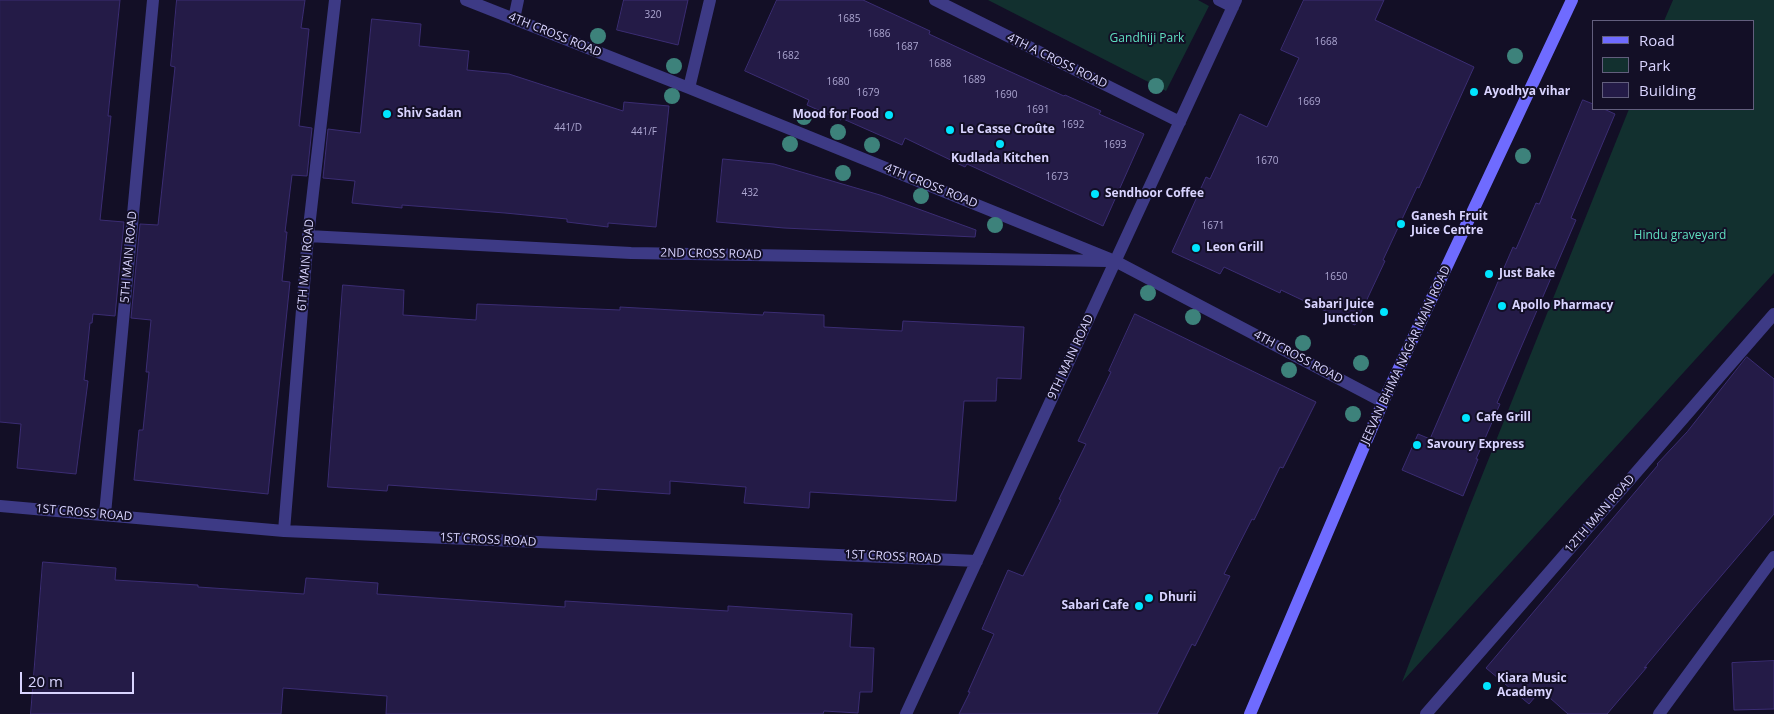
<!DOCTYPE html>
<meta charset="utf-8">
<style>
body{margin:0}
#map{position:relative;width:1774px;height:714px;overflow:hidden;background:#130f26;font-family:"Open Sans",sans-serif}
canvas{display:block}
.legend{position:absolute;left:1592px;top:20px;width:162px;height:90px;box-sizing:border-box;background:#130f26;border:1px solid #625e7d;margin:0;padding:6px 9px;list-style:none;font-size:15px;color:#d9d4ff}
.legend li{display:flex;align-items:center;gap:10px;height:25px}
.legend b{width:25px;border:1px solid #625e7d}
.scale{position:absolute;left:20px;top:672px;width:114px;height:22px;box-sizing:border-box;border:2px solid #d9d4ff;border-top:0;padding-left:6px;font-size:15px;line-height:18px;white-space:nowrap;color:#d9d4ff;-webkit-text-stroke:4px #130f26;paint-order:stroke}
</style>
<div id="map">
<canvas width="1774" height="714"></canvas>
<ul class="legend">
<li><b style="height:6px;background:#6f6bff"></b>Road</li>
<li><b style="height:14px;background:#12302f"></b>Park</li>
<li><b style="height:14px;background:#241b47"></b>Building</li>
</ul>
<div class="scale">20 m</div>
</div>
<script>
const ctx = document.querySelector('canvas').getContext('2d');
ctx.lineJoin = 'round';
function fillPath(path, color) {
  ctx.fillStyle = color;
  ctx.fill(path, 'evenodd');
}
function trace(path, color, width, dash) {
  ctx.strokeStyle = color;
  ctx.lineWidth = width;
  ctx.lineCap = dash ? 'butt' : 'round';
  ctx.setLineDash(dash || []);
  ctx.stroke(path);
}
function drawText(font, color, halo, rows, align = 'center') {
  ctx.font = font + ' "Open Sans",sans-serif';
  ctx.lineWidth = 4;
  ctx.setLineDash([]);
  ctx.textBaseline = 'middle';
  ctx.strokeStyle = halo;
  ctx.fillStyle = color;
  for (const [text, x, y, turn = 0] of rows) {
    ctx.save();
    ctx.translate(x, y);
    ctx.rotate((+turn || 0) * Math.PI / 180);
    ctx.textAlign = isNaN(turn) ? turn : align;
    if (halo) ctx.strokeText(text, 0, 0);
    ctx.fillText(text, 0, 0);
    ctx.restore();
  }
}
fillPath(new Path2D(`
 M988,0H1198L1209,6L1166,91Z
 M1673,0H1774V273L1402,682L1469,508L1629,109H1753V21H1664Z`), '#12302f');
const building = new Path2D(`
 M0,0H120L108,116H111L100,220L124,222L115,316L93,314L92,323H90L84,380L88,381L76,474L17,468L21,424L0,422Z
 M177,0H305L301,28L309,29L299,126L312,128L307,176L292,175L285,232H287L282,281L290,282L268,494L134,480L139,430H143L149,372H146L151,320L131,318L140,224L158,225L175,67L171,66Z
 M624,0H688L678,45L617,30Z
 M777,0H863L930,31L929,34L991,63L1064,96L1065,95L1101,111L1099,114L1144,134L1103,226L967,164L965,167L905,138L902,145L841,118V120L807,105L809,100L745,71Z
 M1304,0H1384L1375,20L1474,67L1419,188L1417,187L1383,260L1385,261L1355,325L1281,290L1280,293L1224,267L1220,274L1172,252L1206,177L1210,179L1240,114L1267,127L1299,58L1281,50Z
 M372,19L421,24L419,46L469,51L467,70L509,74L623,111L624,102L669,106L656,227L608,223V227L567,222V219L505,213L402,205V208L352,203L355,181L323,178L328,129L360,133Z
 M1583,100L1593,104V109H1604L1615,114L1571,218L1576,220L1497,403L1500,404L1476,459H1478L1463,496L1402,470L1418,434L1430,439L1513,247L1516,249L1536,203L1539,204Z
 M723,159L774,164L880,195L976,230L975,237L784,228L717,222Z
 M343,285L404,290L403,315L476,320L477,304L620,310V307L763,315L764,312L824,315V327L902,331L903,321L1024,327L1021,379L997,378L996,401H964L956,501L810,492L809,508L744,503L746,487L670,481V494L597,489L596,500L388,485L387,491L328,487Z
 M1135,314L1316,402L1283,468L1280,467L1254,520L1252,519L1224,574L1230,576L1195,646L1192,644L1157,714H959L970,692H968L994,634L982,629L1008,570L1023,576L1061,500L1059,499L1086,444L1078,441L1111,372L1109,371Z
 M1747,357L1774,379V514L1693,609L1644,668L1647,667L1607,714H1568L1541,690L1529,704L1486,668L1658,465L1657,464L1687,432Z
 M43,562L116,568L115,580L198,585V587L304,594L306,578L378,583L377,594L464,600L565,607V601L728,611V606L852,614L850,647L874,648L872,692H860L858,713L824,711L823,714H386L387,696L283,688L281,714H31Z
 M1774,661V709L1734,710L1732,663Z`);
fillPath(building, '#241b47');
trace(building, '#3b2d73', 1);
trace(new Path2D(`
 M466,0L689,88L1115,261L1383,402
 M935,0L1180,122
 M1219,0L1233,7
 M514,19L518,0
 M689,88L710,0
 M308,236L631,253L1108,261
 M0,506L284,531L977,561
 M105,514L153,0
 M284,531L308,236L335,0
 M906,714L1236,0
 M1426,714L1774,314
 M1659,714L1774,557`), '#3d3a85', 12);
trace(new Path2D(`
 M1250,714L1383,402L1572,0`), '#6f6bff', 12);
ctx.fillStyle = '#3d827b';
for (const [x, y] of [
 [598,36],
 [1515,56],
 [674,66],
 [1156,86],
 [672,96],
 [804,117],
 [838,132],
 [790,144],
 [872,145],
 [1523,156],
 [843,173],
 [921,196],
 [995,225],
 [1148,293],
 [1193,317],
 [1303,343],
 [1361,363],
 [1289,370],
 [1353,414]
]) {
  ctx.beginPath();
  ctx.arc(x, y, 8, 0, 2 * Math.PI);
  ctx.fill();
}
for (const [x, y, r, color] of [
 [1474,92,5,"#00e5ff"],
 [387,114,5,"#00e5ff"],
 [889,115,5,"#00e5ff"],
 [950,130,5,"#00e5ff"],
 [1000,144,5,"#00e5ff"],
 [1095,194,5,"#00e5ff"],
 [1401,224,5,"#00e5ff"],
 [1196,248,5,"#00e5ff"],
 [1489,274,5,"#00e5ff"],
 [1502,306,5,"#00e5ff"],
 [1384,312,5,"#00e5ff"],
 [1466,418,5,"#00e5ff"],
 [1417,445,5,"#00e5ff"],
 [1149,598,5,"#00e5ff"],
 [1139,606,5,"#00e5ff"],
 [1487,686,5,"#00e5ff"]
]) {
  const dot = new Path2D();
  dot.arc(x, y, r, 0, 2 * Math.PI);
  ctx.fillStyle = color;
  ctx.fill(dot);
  trace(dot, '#130f26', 2);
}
drawText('10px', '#aca6d1', null, [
 ["320",653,15],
 ["1685",849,19],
 ["1686",879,34],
 ["1668",1326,42],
 ["1687",907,47],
 ["1682",788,56],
 ["1688",940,64],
 ["1689",974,80],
 ["1680",838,82],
 ["1679",868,93],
 ["1690",1006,95],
 ["1669",1309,102],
 ["1691",1038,110],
 ["1692",1073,125],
 ["441/D",568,128],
 ["441/F",644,132],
 ["1693",1115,145],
 ["1670",1267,161],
 ["1673",1057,177],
 ["432",750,193],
 ["1671",1213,226],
 ["1650",1336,277]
]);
drawText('12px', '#d9d4ff', '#130f26', [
 ["4TH CROSS ROAD",555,35,22],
 ["4TH A CROSS ROAD",1057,61,26],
 ["4TH CROSS ROAD",931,186,22],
 ["2ND CROSS ROAD",711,254,1],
 ["5TH MAIN ROAD",129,257,-85],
 ["6TH MAIN ROAD",306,265,-85],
 ["JEEVAN BHIMA NAGAR MAIN ROAD",1406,355,-65],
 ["9TH MAIN ROAD",1071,357,-65],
 ["4TH CROSS ROAD",1298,357,28],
 ["1ST CROSS ROAD",84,513,5],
 ["12TH MAIN ROAD",1600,514,-49],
 ["1ST CROSS ROAD",488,540,3],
 ["1ST CROSS ROAD",893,557,3]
]);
drawText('12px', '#5fe0c0', '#130f26', [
 ["Gandhiji Park",1147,39],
 ["Hindu graveyard",1680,236]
]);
drawText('bold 12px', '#d9d4ff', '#130f26', [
 ["Ayodhya vihar",1484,92],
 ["Shiv Sadan",397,114],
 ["Mood for Food",879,115,"right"],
 ["Le Casse Croûte",960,130],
 ["Kudlada Kitchen",1000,159,"center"],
 ["Sendhoor Coffee",1105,194],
 ["Ganesh Fruit",1411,217],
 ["Juice Centre",1411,231],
 ["Leon Grill",1206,248],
 ["Just Bake",1499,274],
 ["Sabari Juice",1374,305,"right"],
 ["Junction",1374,319,"right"],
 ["Apollo Pharmacy",1512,306],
 ["Cafe Grill",1476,418],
 ["Savoury Express",1427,445],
 ["Dhurii",1159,598],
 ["Sabari Cafe",1129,606,"right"],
 ["Kiara Music",1497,679],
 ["Academy",1497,693]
], 'left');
</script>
